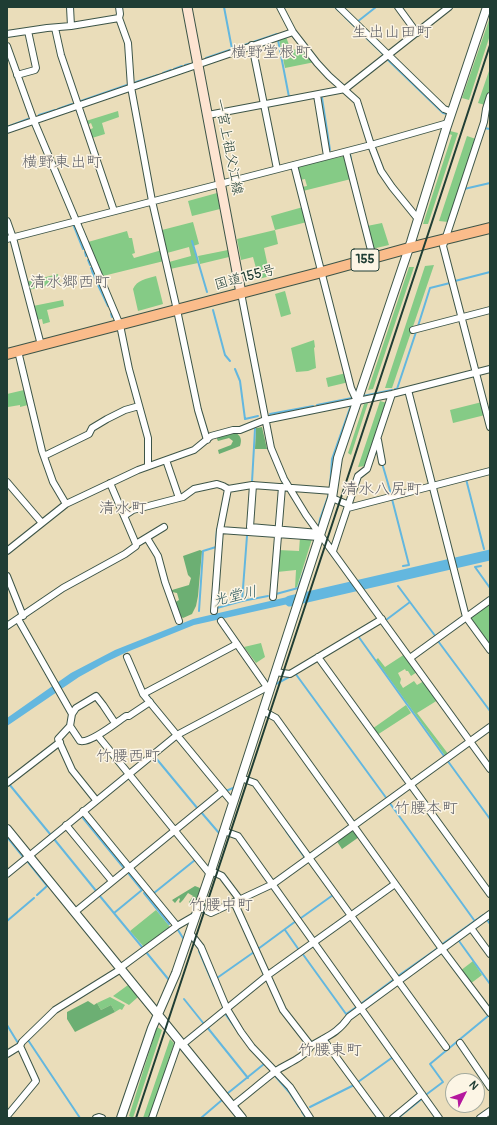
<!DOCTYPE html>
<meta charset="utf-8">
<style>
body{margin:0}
#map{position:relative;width:497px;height:1125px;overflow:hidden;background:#eaddba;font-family:Pangolin,sans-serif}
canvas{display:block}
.frame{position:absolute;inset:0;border:8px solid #1f3d34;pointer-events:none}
.north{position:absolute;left:445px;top:1073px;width:40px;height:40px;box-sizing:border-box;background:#fcf5e5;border:1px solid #a4ab9e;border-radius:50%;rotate:48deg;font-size:11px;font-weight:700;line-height:16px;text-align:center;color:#1f3d34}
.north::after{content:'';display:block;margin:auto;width:14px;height:18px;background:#b5179e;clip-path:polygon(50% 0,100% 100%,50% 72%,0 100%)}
</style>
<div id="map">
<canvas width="497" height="1125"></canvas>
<div class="frame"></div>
<div class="north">N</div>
</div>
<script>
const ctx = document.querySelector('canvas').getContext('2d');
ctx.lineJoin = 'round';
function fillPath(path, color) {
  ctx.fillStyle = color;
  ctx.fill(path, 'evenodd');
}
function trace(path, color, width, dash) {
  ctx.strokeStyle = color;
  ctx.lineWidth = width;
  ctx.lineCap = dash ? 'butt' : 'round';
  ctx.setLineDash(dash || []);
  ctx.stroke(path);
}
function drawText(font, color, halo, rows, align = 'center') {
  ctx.font = font + ' Pangolin,"Klee One",sans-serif';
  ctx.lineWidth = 3;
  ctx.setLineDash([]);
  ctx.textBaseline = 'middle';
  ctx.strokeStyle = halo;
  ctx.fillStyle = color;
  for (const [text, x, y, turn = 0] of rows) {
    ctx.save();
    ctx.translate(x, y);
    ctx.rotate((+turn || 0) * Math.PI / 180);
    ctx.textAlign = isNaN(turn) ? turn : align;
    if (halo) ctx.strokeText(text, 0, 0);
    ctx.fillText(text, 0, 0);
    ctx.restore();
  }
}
fillPath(new Path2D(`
 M489,20L490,21V35L469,100L462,98Z
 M286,37L291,50L305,48L315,62L285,68L279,39Z
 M490,68V90L485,105L478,103Z
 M118,111L119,117L102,123L105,134L92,138L89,130L93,128L91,123L87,125L86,121Z
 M450,131L458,133L428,224H423L452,135L449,134Z
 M467,136L476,139L448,222L439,221Z
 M345,156L351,179L303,191L302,187L307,186L305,179L300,180L297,169L298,166Z
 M217,193L220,209L192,216L188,201Z
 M303,207L307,222L275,230L278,244L264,248L270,276L259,279L253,257L241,260L237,239L275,230L271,216Z
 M193,222L199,244L193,246L198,263L170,269L169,262L191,256L189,247L167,253L162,230Z
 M382,223L389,245L372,249L367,226Z
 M127,231L129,238H132L135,253L132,254L134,258L162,250L164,261L103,276L88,242Z
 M228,250L229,257L200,264L198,256Z
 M434,265L392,388H385L425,266Z
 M409,267H414L373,389L368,390Z
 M58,274L60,283L28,290L26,282Z
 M156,276L163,304L138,311L133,289C137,280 146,279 156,276Z
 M285,291L291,314L281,317L275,294Z
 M63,300L64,306L47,310L50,322L43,324L42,319L37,320L33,306Z
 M314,340L315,347L314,348L316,368L308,371L296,372L291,348Z
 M346,373L349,382L328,387L326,378Z
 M24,390L28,405L20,407V405L8,407L7,394Z
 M380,401L387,403L366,466L358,467Z
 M482,402L485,415L453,423L450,410Z
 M368,403L351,455L348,453L364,404Z
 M300,537L312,539L297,587L295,588L296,570L277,572L278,550L299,551Z
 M490,603V647L470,618V617Z
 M261,643L265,657L256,663L244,647Z
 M405,654L417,672L411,676L408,671H406L405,669L398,673L401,679L400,683L403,688L414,681L417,685L424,681L438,700L417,713L449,755L446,757L376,660L378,658L385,667Z
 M406,705L411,713L377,735L372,729Z
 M156,910L170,927L144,947L130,931Z
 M473,961L482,975L470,984L460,971Z
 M128,985L138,997L129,1005L113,996Z
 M110,997L125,1005L122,1010L120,1009L115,1012L111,1005L101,1010L97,1003Z
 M157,1027L162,1030L133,1118L129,1116Z
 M170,1039L174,1043L150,1118H143Z`), '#85cb86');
fillPath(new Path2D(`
 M262,427L267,449H255L256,428Z
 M236,433C241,436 242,440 240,446L219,454L218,450L231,445L233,441L229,438L218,441L217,439V437Z
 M200,550L202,551L198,596L196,606L192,614L183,618L180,616L174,603L179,600L177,593L172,592V590L189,585L191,578L188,575L183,556Z
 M354,829L359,837L342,849L336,840Z
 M195,886L200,888C201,893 198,904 194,907L189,905V902L193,896L188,893L183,900L180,903L179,902L180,899L179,898L175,903L172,900Z
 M88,1001L94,1005L97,1003L101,1010L111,1005L115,1012L75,1032L67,1019V1012Z`), '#6caf73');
fillPath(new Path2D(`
 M300,594L297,602L194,625L127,652L106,662L79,677L7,726V718L71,673L115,650L193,619Z`), '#63b7df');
trace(new Path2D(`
 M224,7L232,49
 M335,7L339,11
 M345,17L384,55
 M357,22L376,7
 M278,40L289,97L291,96
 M206,58L277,34
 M388,60L443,113L447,114
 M185,65L190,64
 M174,69L182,66
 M163,73L171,70
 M136,82L158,75
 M322,98L330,150
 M81,101L127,85
 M58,109L72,104
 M39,115L55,110
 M7,127L28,119
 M484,128L490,129
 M350,154L351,160
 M464,189L490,183
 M73,224L83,249
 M192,241L207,292
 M85,252L86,256
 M88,260L90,265
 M91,268L92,270
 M92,271L97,282
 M454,280L455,281L490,272
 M98,285L108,306
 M213,310L225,355L230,361
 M111,314L112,317
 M418,326L430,288L450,283
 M235,369L240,381L245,419L258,416
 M395,389H397L416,332
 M363,396L392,390
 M317,405L352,398
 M270,414L313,406
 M382,463L391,494
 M466,479L484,549
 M252,482L255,429
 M330,487L332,459L350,408
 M392,499L409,565L403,566
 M319,526L320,519L329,494
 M216,542L217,529L219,528
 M486,553L487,556
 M478,558L479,561
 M481,566L475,567L490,588
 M404,571L405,574
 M393,577L394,580
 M398,586L436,637
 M276,594L298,588L310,554
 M242,601L268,596
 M217,608L242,601L247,536
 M199,611L203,551L216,547V545
 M386,620L410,602
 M358,636L444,756
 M438,641L490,711
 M295,673L387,799
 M274,685L291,676
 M147,694L158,708
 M155,757L198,809
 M447,760L490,819
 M9,784L50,834
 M226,790V791L233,788
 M391,801L389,802L474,920
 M201,812L219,833
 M83,818L123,867
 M286,831L305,858
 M7,837L23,857
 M54,839L97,892
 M27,861L47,886L37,895
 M129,874L142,890
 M144,893L169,924
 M154,893L195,860
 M99,895L142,947
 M114,913L142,890
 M301,918L333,895
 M487,920L490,924
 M7,921L34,898
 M178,930L183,938
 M285,930L299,950
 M459,941L490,984
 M441,945L483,915
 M258,949L296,921
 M199,951L214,986
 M146,952L169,980
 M302,953L346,1014L358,1006
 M398,976L438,948
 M217,978L254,952
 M184,999L204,1024
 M362,1003L393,980
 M226,1015L246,1043
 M7,1025L18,1043L20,1041
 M207,1027L248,1078
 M27,1041L28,1040L80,1118
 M276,1077L289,1092L299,1107
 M358,1082L393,1057
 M228,1093L264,1064
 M427,1094L443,1082L430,1064L488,1016
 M310,1107L354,1085
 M302,1112L306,1118
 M201,1118L222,1100
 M398,1118L423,1098`), '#63b7df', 2);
trace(new Path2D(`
 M290,601L490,555`), '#63b7df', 11);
const minor = new Path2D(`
 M119,7L120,14L119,18L128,43L131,87L152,201L177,310L198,410L207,440
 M280,7L293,32L317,63L329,76L357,101L371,145L381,171L392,187L418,219
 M339,7L444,109L452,112
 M398,7L417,33
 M71,26L119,18
 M55,28L61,55L114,211
 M7,34L47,28L71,26L70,7
 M252,45L277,169
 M7,46L34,121L120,325L129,369L148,438V466
 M17,75L35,70L36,68L28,31
 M317,95L327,156
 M490,96L486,109L484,122L443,246L490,427
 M208,115L345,89L449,7
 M7,130L293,32
 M346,152L373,258
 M294,165L351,388L357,401
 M7,221L13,238L41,345
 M7,239L371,145L448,123
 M241,293L271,448L284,479L306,515L490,769
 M413,330L490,310
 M18,351L42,451L53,482L66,504
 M408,390L466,617L490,650
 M378,440L382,462
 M44,456L89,434L92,428L107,419L125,410L139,406
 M166,460L179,498
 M7,482L42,523
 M110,483L136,544
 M253,485L250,527L319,533
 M332,498L349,505
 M348,508L490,471
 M124,516L133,510L183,497L194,489L217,484L223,486L228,489
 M220,530L319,537
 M147,538L158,556L165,582L179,621
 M7,551L66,504L138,470L194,450L211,436L233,430H240L265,420L392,394L490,369
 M333,551L358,476L367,469L392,394
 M7,576L23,616
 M273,597L282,487
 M214,611L220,530L228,489L252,485L333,491
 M18,619L72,714L70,726L58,739L72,770L96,800
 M221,621L267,687
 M7,626L63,588L125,554L136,546V544L164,527
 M127,657L143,694L232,802
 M318,657L490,894
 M410,658L490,600
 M275,672L290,674L382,619
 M143,694L237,644
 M263,711L276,718L442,949L490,1013
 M72,714L76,708L96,696L103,705L115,723
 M70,726L80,741C90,744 117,722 126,716H129L150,702
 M98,736L210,874
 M241,778L255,783L446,1047
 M7,783L60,742
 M83,811L177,926
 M66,825L112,881
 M224,831L238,836L439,1118
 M211,871L222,876L240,900
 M7,874L177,735L271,685
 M234,902L283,1010L311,1046
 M199,907L211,913L273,884L490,727
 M75,912L223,791
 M471,928L490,954
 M190,933L201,947L227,1009L241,1032L252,1047L290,1087L310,1118
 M120,968L177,926L196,915
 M323,1039L381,1118
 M460,1043L490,1087
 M182,1045L268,975L395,884
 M7,1054L20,1046
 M232,1106C247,1095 261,1082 276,1071C286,1064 304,1058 311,1046C327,1036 337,1034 349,1017L490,914
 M7,1116L36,1081L20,1046L22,1042L55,1010L121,969
 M96,1118L99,1117L102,1118
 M152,1118L179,1041
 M393,1118L422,1094
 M480,1118L490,1111`);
const tertiary = new Path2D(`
 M7,829L242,1118
 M121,1118L152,1028L176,973L210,874L332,498L338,458L411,242L446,129L487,7`);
const secondary = new Path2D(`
 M187,7L241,293`);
const trunk = new Path2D(`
 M7,354L322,272L409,248L490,228`);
trace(minor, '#3d5548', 8);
trace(tertiary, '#3d5548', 10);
trace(secondary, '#3d5548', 11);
trace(trunk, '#3d5548', 12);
trace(minor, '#fff', 6);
trace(tertiary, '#fff', 8);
trace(secondary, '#fde4d1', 9);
trace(trunk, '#fabc8b', 10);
trace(new Path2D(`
 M136,1118L432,222L490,45`), '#1f3d34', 2);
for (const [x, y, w] of [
 [365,260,28]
]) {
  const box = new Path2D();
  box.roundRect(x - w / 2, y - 11, w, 22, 3);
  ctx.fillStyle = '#fcf5e5';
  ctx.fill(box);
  trace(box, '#1f3d34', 1);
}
drawText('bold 13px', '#1f3d34', null, [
 ["155",365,260]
]);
drawText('14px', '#1f3d34', '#fcf5e5', [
 ["一宮上祖父江線",228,147,79],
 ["国道155号",245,278,-15]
]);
drawText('italic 15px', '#305c5f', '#fcf5e5', [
 ["光堂川",235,597,-13]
]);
drawText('16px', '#63646a', '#fcf5e5', [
 ["生出山田町",392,33],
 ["横野堂根町",271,53],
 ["横野東出町",62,163],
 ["清水郷西町",70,283],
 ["清水八尻町",382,490],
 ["清水町",123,509],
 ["竹腰西町",128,757],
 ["竹腰本町",426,809],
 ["竹腰中町",221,906],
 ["竹腰東町",330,1051]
]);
</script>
